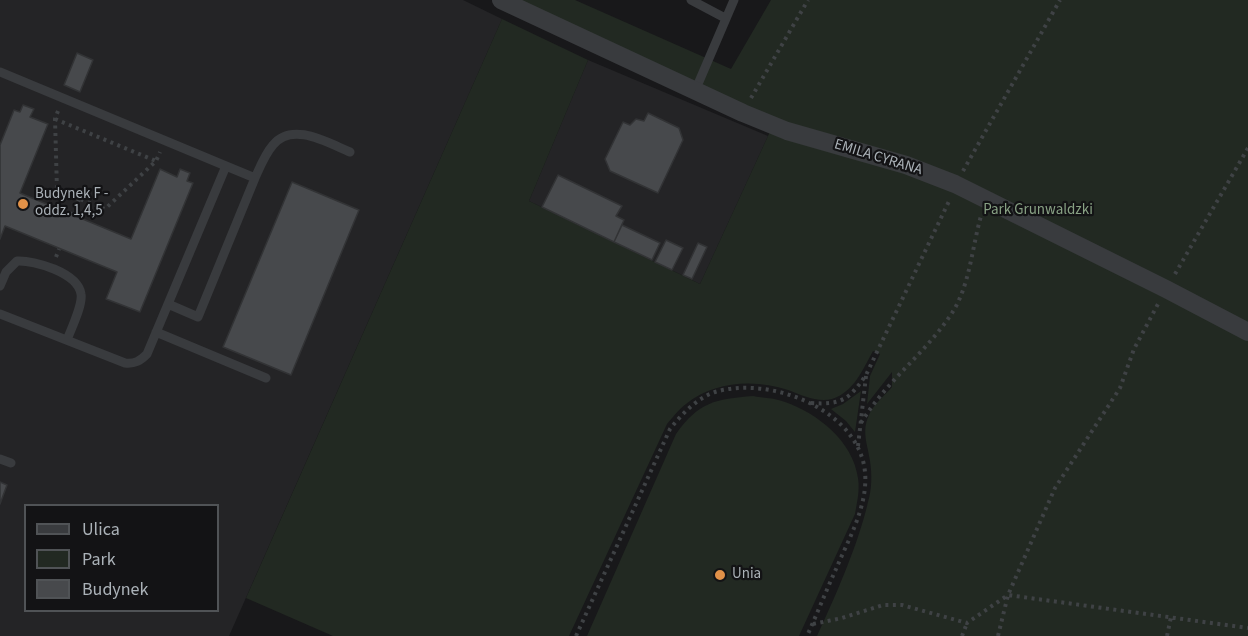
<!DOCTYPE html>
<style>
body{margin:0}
#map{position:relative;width:1248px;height:636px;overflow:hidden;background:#18181a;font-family:"Source Sans 3",sans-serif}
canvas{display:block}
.legend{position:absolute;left:24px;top:504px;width:195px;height:108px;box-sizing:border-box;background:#131315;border:2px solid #505356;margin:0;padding:8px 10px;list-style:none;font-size:18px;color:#abb2b8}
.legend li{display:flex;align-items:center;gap:12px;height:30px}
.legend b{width:30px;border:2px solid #505356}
</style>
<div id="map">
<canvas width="1248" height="636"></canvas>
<ul class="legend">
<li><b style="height:8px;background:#393b3e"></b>Ulica</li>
<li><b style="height:16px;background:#222922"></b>Park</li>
<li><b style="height:16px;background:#47494c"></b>Budynek</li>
</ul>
</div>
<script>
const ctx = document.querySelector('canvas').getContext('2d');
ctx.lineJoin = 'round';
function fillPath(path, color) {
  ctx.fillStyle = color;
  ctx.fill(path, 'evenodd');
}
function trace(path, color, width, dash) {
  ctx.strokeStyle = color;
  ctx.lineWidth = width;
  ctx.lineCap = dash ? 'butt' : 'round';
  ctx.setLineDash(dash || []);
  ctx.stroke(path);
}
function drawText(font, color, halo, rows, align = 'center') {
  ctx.font = font + ' "Source Sans 3",sans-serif';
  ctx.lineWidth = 4.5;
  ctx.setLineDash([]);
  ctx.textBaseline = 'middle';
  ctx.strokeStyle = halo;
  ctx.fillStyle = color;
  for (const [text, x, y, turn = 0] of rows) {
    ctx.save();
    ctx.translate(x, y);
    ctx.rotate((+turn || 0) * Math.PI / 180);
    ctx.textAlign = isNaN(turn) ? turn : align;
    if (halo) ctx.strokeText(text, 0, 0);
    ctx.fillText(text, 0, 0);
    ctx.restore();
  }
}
fillPath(new Path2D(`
 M0,0H463L502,19L229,636H0ZM26,506H218V610H26Z
 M588,60L768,136L700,284L529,201Z`), '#242426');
fillPath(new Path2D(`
 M520,0H575L731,69L771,0H1248V636H817C836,595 858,545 868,502C872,489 872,474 870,461C868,445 861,432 869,415C873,405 884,396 892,387V372L867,404L870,376L880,354L873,351C863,369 854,392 832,399C818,403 801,395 788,390C755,379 714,381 686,404C679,409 673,417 667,424L569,636H333L246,598L502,19L588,60L529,201L700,284L768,136L776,120Z
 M861,391L855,432L846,421L831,409L843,404Z
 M753,396C763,398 775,398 785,402C817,413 853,441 858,478C860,491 857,502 855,514L799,636H587L676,434C699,402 715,399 753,396Z`), '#222922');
const building = new Path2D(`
 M77,53L93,60L80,92L64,85Z
 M23,105L34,109L30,117L48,124L20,193L131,239L160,169L177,177L180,169L190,173L187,181L193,183L140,312L106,299L117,272L5,226L0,239V145L14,110L20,112Z
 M648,113L679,128L683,140L658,193L610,171L605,159L623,122L630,125L636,119L644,121Z
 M558,175L622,206L616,216L624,220L614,242L542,207Z
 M292,182L359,210L291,375L223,347Z
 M622,225L660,243L652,260L614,242Z
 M666,240L683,248L672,270L655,262Z
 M698,243L707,247L692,279L683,275Z
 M0,482L7,485L0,504Z`);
fillPath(building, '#47494c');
trace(building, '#323335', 1.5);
trace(new Path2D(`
 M751,98L808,0
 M58,111L55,119L57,190L105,209L156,161L160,152
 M55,119L156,161
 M963,171L1060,0
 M72,215L79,199
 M56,257L59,249
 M1175,274L1248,148
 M811,403C841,405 849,400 866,375L950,199
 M861,423C886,381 926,353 952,313C970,285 972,247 981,216
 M858,446L866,376
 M813,624L842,618L883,605H902L967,623L1008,595L1248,628
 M576,636L670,429C682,414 697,398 715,392C768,376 852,407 864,465C871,501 849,538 836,569C826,591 817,614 807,636
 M962,636L967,623
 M998,636L1008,595L1055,488L1120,388L1134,349L1158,304
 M1167,636L1171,617`), '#3f4245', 4, [3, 4.5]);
trace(new Path2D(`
 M691,0L725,18
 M0,72L226,166L147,354C140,361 135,364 125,363L0,314
 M695,91L734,0
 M226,166L255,178C260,167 265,154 273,145C292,121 328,143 350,152
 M0,286L6,272L17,261C35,260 78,273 81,294C83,305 71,329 67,340
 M168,304L198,317L255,178
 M156,332L266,378
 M0,459L11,463`), '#393b3e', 9);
trace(new Path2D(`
 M501,0L743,113L787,131L906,165L955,184L1166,289L1248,332`), '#393b3e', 18);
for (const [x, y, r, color] of [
 [23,204,6,"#e19148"],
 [720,575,6,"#e19148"]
]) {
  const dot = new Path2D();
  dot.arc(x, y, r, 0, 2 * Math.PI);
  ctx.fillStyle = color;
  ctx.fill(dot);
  trace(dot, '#131315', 2);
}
drawText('15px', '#abb2b8', '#131315', [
 ["EMILA CYRANA",878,158,17]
]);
drawText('15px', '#abb2b8', '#131315', [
 ["Budynek F -",35,195],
 ["oddz. 1,4,5",35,212],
 ["Unia",732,575]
], 'left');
drawText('15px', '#88a184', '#131315', [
 ["Park Grunwaldzki",1038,211]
]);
</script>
